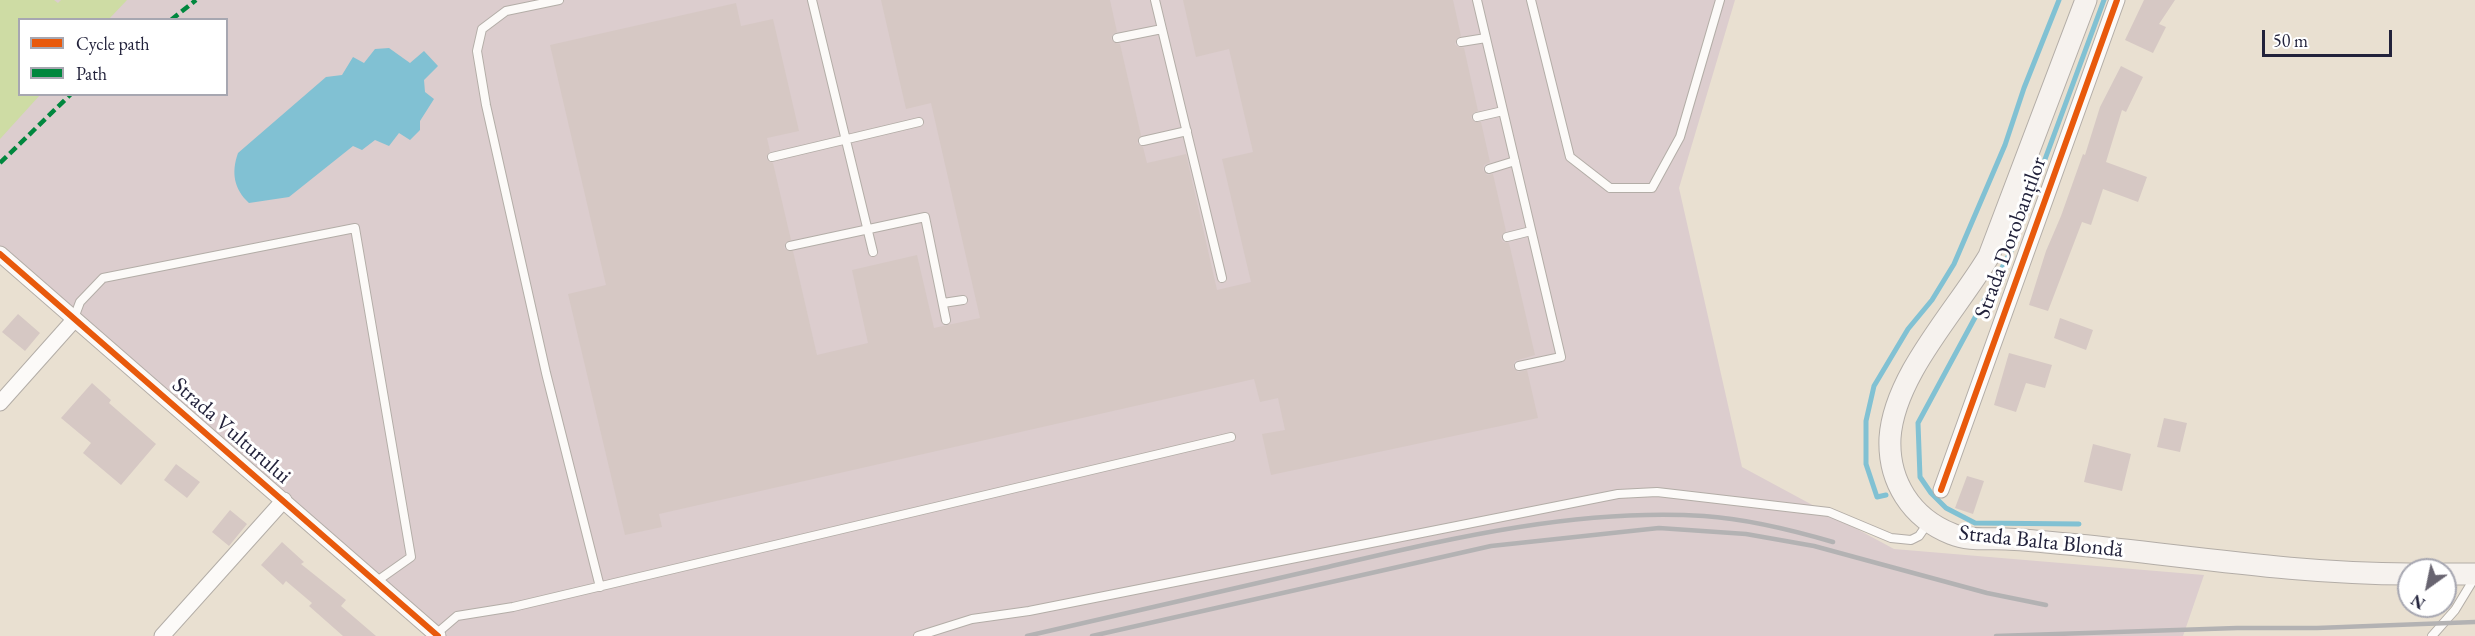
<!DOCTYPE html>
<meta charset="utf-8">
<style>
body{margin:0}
#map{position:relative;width:2475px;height:636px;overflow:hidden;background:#e9e0d1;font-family:"EB Garamond",serif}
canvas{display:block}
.legend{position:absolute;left:18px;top:18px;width:210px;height:78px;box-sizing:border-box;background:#fff;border:2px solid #a7a7b1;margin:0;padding:8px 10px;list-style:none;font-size:18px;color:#22223b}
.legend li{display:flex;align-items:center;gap:12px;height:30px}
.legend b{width:30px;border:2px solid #a7a7b1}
.north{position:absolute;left:2397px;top:558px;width:60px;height:60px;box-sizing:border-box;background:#fff;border:2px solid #a7a7b1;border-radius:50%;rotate:213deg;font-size:16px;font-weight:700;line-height:24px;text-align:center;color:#22223b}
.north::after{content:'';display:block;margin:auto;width:21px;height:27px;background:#686470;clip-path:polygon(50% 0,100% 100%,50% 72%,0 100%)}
.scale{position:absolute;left:2262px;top:30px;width:130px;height:27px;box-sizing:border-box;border:3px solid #22223b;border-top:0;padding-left:8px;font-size:18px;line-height:21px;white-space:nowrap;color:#22223b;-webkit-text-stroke:4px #fff;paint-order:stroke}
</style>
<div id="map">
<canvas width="2475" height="636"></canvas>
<ul class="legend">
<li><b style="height:8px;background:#e8590c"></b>Cycle path</li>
<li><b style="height:8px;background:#00873e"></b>Path</li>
</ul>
<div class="north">N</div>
<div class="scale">50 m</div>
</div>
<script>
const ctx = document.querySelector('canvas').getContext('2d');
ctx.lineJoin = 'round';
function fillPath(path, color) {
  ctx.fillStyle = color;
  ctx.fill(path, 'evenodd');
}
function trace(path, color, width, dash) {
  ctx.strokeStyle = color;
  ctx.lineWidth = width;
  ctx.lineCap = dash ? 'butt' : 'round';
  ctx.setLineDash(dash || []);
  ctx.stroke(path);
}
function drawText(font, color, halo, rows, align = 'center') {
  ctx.font = font + ' "EB Garamond",serif';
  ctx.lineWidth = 6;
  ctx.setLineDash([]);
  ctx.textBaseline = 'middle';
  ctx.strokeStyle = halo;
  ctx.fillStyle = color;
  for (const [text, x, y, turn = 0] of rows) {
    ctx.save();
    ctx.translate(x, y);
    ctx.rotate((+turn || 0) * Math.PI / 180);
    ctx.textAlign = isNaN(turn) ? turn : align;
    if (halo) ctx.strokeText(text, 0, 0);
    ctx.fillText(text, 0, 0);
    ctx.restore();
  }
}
fillPath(new Path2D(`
 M0,0H1735L1679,188L1742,467L1894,549L2204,575L2183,636H436L0,253ZM20,20H226V94H20Z`), '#dccdce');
fillPath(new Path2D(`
 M0,0H54L58,3L61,0H127L109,19L20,20V94L40,95L0,139Z`), '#cedca4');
fillPath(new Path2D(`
 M389,48L410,63L424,51L438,66L424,80L425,92L434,99L420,121V130L410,140L399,133L389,146L375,140L362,150L353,146L289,197L249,203C234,189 231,173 238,153L326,77L342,75L353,57L364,63L375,49Z`), '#81c1d3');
trace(new Path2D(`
 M1886,495L1877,497L1866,464V421L1874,386L1908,329L1932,300L1954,264L2005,145L2024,88L2059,0
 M2079,524L1975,523L1946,508L1931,493L1920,477L1918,423L2011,251L2104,0`), '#81c1d3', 5);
fillPath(new Path2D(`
 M881,0H1110L1117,32L1113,34L1111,39L1115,43L1120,44L1141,135L1137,143L1143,147L1147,163L1186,154L1217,290L1251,282L1222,159L1253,152L1229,49L1196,57L1183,0H1453L1461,36L1457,38L1455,44L1458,47L1464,48L1478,111L1473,113L1471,118L1475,122H1481L1490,162L1484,165L1483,170L1487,175L1493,174L1506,231L1501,238L1503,242L1509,243L1535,355L1515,361L1513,367L1518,372L1527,370L1538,418L1271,475L1262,434L1285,430L1278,398L1260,402L1254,379L659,514L662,527L625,535L568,294L606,285L550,45L736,3L741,26L773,19L799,131L767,138L770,151L766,158L768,161L773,163L791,240L786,242L784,248L788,251H793L817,355L868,343L852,270L917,255L934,328L980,318L931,103L906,109Z
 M2144,0H2175L2159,24L2166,27L2153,53L2125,40Z
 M2121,66L2143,77L2126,112L2122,110L2106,162L2147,177L2138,202L2103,189L2091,225L2082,222L2048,311L2029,305L2046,251L2061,216L2083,154L2085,155L2100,107Z
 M18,314L40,333L25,351L2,332Z
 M2060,318L2093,330L2086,350L2054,338Z
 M2009,353L2052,365L2045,388L2026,383L2016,412L1994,405Z
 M92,383L111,400L109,403L156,444L121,485L83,453L91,443L61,418Z
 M2164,418L2187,423L2180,452L2157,447Z
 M2093,444L2131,454L2122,491L2084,482Z
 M176,464L200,482L187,498L164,480Z
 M1967,476L1984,481L1973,514L1955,508Z
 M230,510L247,524L229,546L212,532Z
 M282,542L304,562L301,564L346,600L341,606L376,636H343L309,606L312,603L286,581L283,585L261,565Z`), '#d6c8c4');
const lane = new Path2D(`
 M559,0L506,11L482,29L477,51L486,105L546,373L600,587
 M812,0L873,252
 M1155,0L1222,278
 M1477,0L1561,357L1519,366
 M1531,0L1570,157L1610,188H1652L1680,137L1720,0
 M1117,38L1162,29
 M1461,42L1486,38
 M1477,117L1503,111
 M1143,141L1187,131
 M772,157L919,122
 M1489,169L1515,161
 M1507,237L1531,231
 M790,246L925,217L946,320
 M943,303L963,300
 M74,318L80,302L103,278L355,228L411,557L377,581
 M436,634L457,616L513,607L1231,437
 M918,636L972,619L1029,611L1618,494L1657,492L1829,512L1891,538L1911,540L1919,536L1928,523
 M2432,636L2455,610L2475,577`);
const street = new Path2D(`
 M0,254L438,636
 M0,403L74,320
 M1941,490L2117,0
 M162,636L284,500`);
const secondary = new Path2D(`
 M2086,0L1989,256C1957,310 1894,375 1890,438C1888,481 1911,518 1952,534C1968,541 1989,538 2006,539C2030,540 2054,543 2078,545C2189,556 2297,574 2409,574
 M2445,574H2475`);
trace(lane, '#b3ada7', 10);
trace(street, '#b3ada7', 17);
trace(secondary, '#b3ada7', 23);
trace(lane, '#fcfaf8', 8);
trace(street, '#fcfaf8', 15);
trace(secondary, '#f6f2ee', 21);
trace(new Path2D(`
 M1027,636C1126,613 1224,591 1323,568C1448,539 1575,508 1704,516C1748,519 1792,530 1833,542
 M1092,636L1491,546L1659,528L1746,534L1814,546L1987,593L2046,605
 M1996,636L2237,628H2317L2475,622`), '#b3b2b3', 4.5);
trace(new Path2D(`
 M171,20L196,0
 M0,163L71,94`), '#00873e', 4.5, [9, 4.5]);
trace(new Path2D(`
 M0,254L438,636
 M1941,490L2117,0`), '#e8590c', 6);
drawText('22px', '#22223b', '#fff', [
 ["Strada Dorobanților",2011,238,-70],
 ["Strada Vulturului",231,431,41],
 ["Strada Balta Blondă",2041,542,6]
]);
</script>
